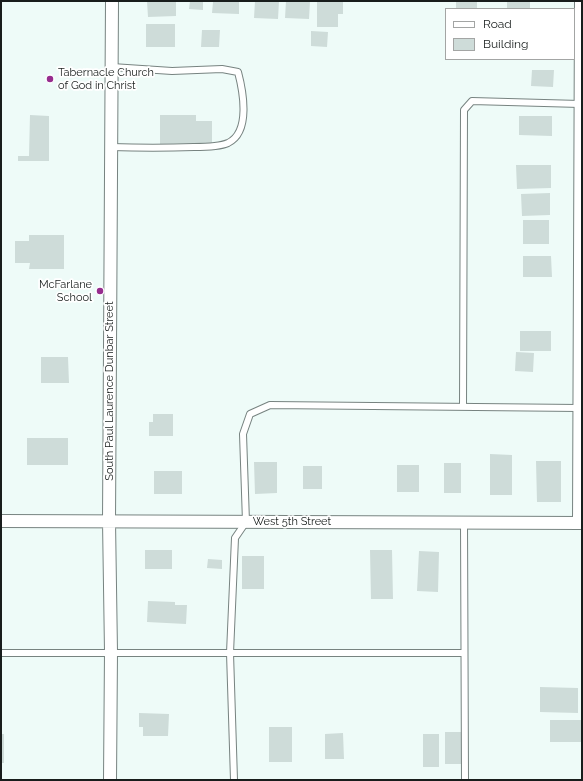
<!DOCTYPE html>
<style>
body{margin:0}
#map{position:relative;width:583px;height:781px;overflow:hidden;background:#eefbf8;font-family:Raleway,sans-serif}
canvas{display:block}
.frame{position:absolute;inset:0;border:2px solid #181d1c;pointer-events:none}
.legend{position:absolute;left:445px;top:8px;width:130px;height:52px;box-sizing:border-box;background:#fff;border:1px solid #a3a5a4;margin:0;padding:5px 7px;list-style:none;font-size:12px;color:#181d1c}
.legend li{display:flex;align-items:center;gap:8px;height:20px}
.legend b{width:20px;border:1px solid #a3a5a4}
</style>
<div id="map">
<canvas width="583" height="781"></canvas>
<div class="frame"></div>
<ul class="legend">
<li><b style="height:5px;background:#fff"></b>Road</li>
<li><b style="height:11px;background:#cedcd9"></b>Building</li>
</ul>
</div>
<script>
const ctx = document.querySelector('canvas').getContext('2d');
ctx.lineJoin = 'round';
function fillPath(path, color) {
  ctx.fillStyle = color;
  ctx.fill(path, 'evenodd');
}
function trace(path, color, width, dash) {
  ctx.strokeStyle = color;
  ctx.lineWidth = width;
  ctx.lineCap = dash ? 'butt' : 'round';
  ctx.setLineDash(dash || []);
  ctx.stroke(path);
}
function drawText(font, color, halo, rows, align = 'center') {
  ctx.font = font + ' Raleway,sans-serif';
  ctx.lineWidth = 3.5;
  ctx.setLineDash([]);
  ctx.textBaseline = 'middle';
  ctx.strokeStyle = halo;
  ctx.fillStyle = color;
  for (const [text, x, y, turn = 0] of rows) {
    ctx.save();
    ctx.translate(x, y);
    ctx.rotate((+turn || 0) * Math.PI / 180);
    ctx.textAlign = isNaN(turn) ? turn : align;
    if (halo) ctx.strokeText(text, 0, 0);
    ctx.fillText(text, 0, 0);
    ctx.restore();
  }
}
fillPath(new Path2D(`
 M147,1H176V16L148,17Z
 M190,1H203V10L189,9Z
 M218,1H239V14L212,13L213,2H218Z
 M255,1H279L278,19L254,18Z
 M286,1H310L309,19L285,18Z
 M317,1H343V14H338V27H317Z
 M456,1H477V9H456Z
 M507,1H530V9H507Z
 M146,24H175V47H146Z
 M202,30H220L219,47H201Z
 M311,31L328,32L327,47L311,46Z
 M532,70H554L553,87L531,86Z
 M30,115L49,116V161H18V156H29Z
 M160,115H196V121H212V143L160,144Z
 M519,116H552V136L519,135Z
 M516,165H551V188L517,189Z
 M550,193V215L522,216L521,194Z
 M523,220H549V244H523Z
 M29,235H64V269H29L30,263H15V241H29Z
 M523,256H551L552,277H523Z
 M520,331H551V351H520Z
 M516,352L534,353L533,372L515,371Z
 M41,357H68L69,383H41Z
 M153,414H173V436H149V422H153Z
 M27,438H68V465H27Z
 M490,454L512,455V495H490Z
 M536,461H561V502H537Z
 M254,462H277V493L255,494Z
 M444,463H461V493H444Z
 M397,465H419V492H397Z
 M303,466H322V489H303Z
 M154,471H182V494H154Z
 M145,550H172V569H145Z
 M370,550H392L393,599H371Z
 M419,551L439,552L438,592L417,591Z
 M242,556H264V589H242Z
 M208,559L222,560V569L207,568Z
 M148,601L175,602V605H187L186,624L147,622Z
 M540,687L578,688V713L540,712Z
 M139,713L169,714L168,736H143V727H139Z
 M550,720H581V742H550Z
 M269,727H292V762H269Z
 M445,732H462V764H445Z
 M343,733L344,759H325V734Z
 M1,734H4V763H1Z
 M423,734H439V767H423Z`), '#cedcd9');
const service = new Path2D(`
 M111,147C139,148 167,148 194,147C204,147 219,147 228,143C251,132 243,91 238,72L222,69L172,71L112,67
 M463,407L464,110L472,101L580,104
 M464,523L465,780
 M1,653H464
 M234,780L230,653L235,538L246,522L243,434L250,414L270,405L579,408`);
const minor = new Path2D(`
 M1,521L582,523
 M579,523L581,1
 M110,780L111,652L109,521L112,1`);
trace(service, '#778380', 8);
trace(minor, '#778380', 14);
trace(service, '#fff', 6);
trace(minor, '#fff', 12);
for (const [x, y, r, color] of [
 [50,79,4,"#962c8e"],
 [100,291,4,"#962c8e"]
]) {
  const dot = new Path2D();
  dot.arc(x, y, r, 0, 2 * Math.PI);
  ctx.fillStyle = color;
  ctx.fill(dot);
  trace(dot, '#fff', 1.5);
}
drawText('11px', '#181d1c', '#fff', [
 ["Tabernacle Church",58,73],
 ["of God in Christ",58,86],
 ["McFarlane",92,285,"right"],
 ["School",92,298,"right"]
], 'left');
drawText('11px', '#181d1c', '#fff', [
 ["South Paul Laurence Dunbar Street",110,391,-90],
 ["West 5th Street",292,522]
]);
</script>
